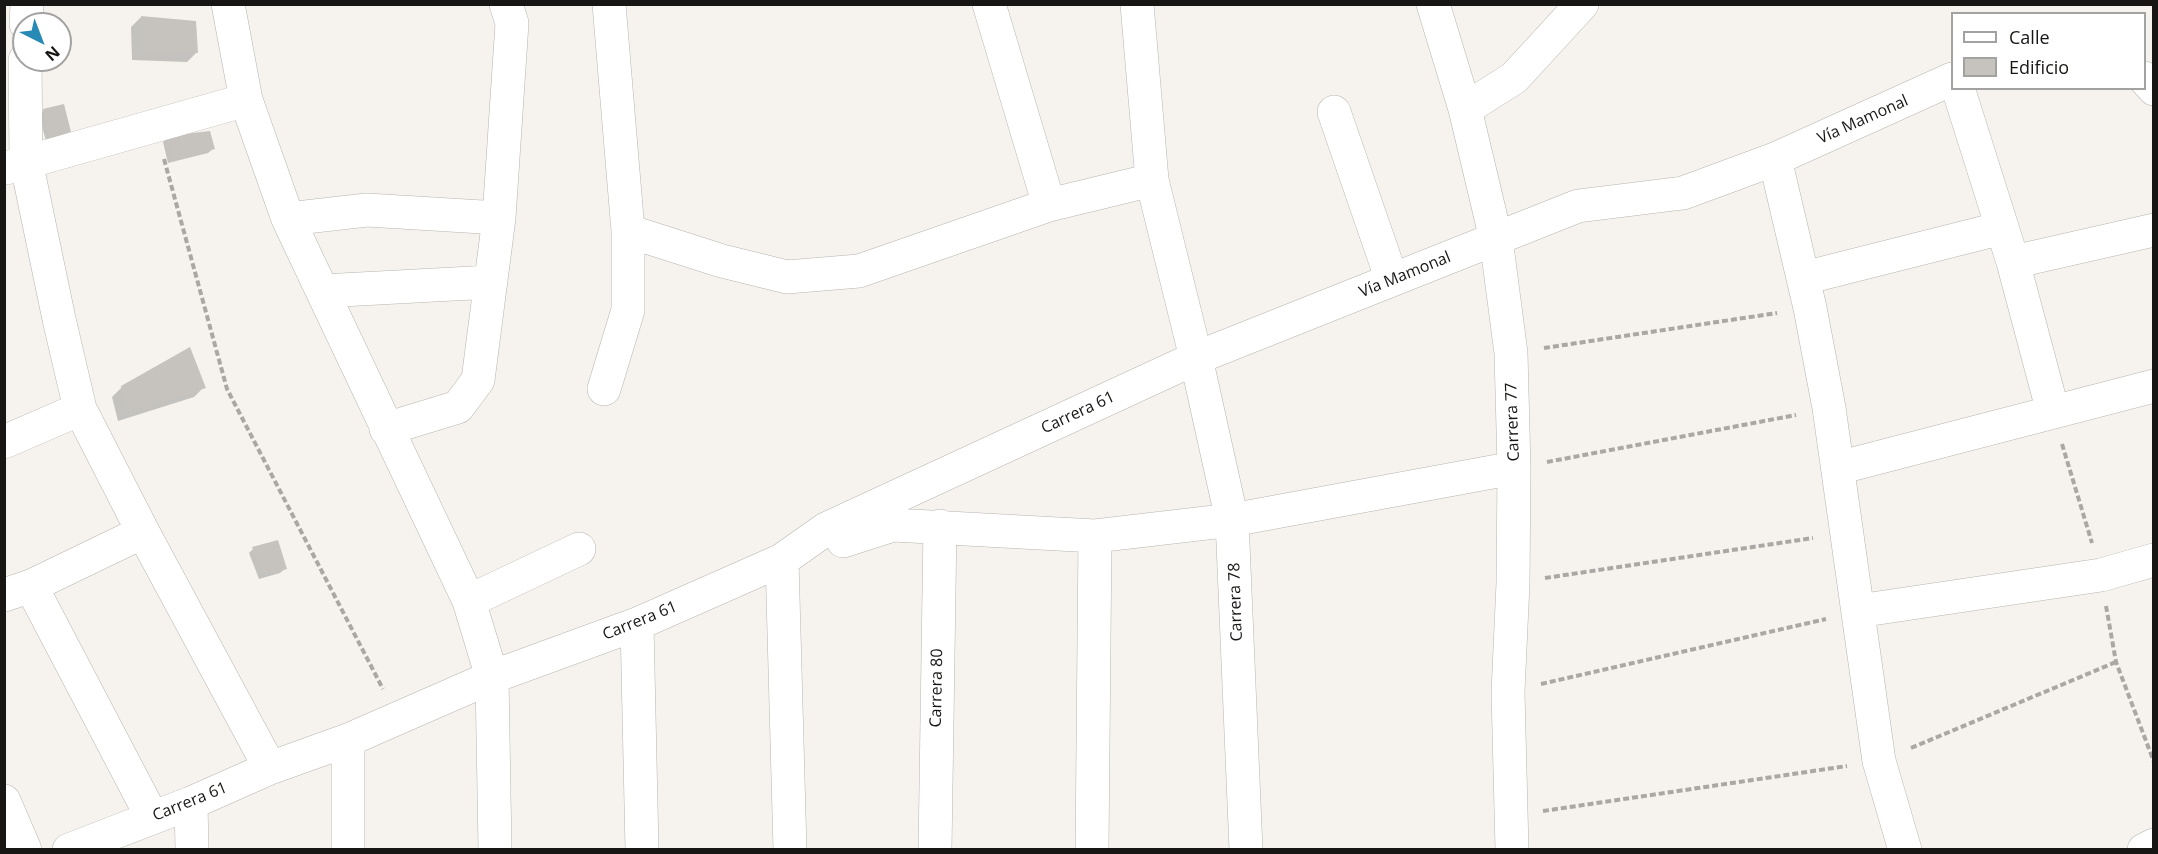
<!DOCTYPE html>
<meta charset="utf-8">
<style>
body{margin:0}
#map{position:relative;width:2158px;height:854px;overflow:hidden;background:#f6f3ee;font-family:"Open Sans",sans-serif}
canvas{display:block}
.frame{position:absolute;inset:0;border:6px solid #171614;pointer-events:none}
.legend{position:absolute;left:1951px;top:12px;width:195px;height:78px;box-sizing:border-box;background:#fff;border:2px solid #a2a2a1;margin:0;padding:8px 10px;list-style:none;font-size:18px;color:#171614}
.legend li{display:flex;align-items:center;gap:12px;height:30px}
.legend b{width:30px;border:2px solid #a2a2a1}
.north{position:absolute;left:12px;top:12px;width:60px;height:60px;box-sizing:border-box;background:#fff;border:2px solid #a2a2a1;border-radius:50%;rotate:138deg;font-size:16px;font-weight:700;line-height:24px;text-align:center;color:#171614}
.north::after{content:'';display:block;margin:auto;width:21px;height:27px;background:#268ab4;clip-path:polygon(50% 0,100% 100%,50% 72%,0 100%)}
</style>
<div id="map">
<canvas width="2158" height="854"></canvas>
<div class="frame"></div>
<ul class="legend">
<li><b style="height:8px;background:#fff"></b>Calle</li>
<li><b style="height:16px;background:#c6c3be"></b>Edificio</li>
</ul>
<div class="north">N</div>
</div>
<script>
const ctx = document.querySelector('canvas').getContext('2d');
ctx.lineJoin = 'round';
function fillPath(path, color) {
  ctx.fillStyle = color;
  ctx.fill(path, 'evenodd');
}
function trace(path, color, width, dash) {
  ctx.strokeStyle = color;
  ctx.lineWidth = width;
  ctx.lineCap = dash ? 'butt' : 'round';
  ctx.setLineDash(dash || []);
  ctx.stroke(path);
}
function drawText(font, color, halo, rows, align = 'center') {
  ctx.font = font + ' "Open Sans",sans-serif';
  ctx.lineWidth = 5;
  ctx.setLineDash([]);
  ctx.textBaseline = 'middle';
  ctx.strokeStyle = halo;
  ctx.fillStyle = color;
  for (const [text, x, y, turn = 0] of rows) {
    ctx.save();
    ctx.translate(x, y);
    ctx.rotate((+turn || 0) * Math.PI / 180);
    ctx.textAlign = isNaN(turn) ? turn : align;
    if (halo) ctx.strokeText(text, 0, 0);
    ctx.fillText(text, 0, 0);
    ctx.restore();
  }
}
fillPath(new Path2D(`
 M141,17L197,52L187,62L132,60L131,27Z
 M44,110L69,131L65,136L46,141L39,115Z
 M168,137L213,149L208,153L168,163L163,142Z
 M122,387H204L194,397L118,421L112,397Z
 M253,549L285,569L280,573L259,579L249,553Z`), '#0003');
fillPath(new Path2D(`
 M141,16L196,21L198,53L142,51Z
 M64,104L71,132L50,137L43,109Z
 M210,131L215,149L173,160L167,136Z
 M190,347L206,388L127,412L121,386Z
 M278,540L287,569L263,575L252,547Z`), '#c6c3be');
const minor = new Path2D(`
 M228,4L246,100L288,219L469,601L492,677L495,850
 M989,4L1049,205
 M1137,4L1152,180L1196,358L1232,520L1246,850
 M1433,4L1465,109L1496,239L1511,353L1514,468L1513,583L1508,692L1512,850
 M26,24L27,4
 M25,60L26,161L59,319L80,409L143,532L270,768
 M2144,78L2154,89
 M1958,88L2013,262L2053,412
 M1465,109L1514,78L1582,4
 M1334,112L1392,280
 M1775,159L1810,308L1829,408L1879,761L1905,850
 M6,168L246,100
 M288,219L367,210L499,218
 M628,231L722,261L787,277L859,271L1049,205L1152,180
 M2013,262L2154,230
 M1804,278L2002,228
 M322,291L491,282
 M604,389L628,310V231L609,4
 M386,429L458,407L478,380L499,218L512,23L506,4
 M4,442L80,409
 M1838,468L2154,386
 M843,541L893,525L1095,536L1232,520L1514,468
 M782,560L790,850
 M31,586L152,817
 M4,595L31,586L143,532
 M469,601L579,549
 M1858,611L2101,575L2154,560
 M637,624L642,850
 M348,740V850
 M4,801L25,850
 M191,803L192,850
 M69,850L191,803L270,768L348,740L492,677L637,624L782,560L826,529L1196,358L1578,206L1683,193L1775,159L1952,79
 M935,850L940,526
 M1092,850L1095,536
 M2144,850L2154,845`);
trace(minor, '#b8b5b0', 34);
trace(new Path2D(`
 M164,159L227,389L383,689
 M1544,348L1777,313
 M2062,444L2092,543
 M1547,462L1796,415
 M1545,578L1813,538
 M2106,606L2116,662L2154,762
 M1541,684L1826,619
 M1911,748L2116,662
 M1543,811L1847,766`), '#aaa7a4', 4, [6, 3]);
trace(minor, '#fff', 33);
drawText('16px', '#171614', '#fff', [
 ["Vía Mamonal",1863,120,-24],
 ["Vía Mamonal",1405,275,-22],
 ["Carrera 61",1078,413,-25],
 ["Carrera 77",1513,422,-92],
 ["Carrera 78",1236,602,-92],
 ["Carrera 61",640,621,-22],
 ["Carrera 80",937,688,-89],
 ["Carrera 61",190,802,-22]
]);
</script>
